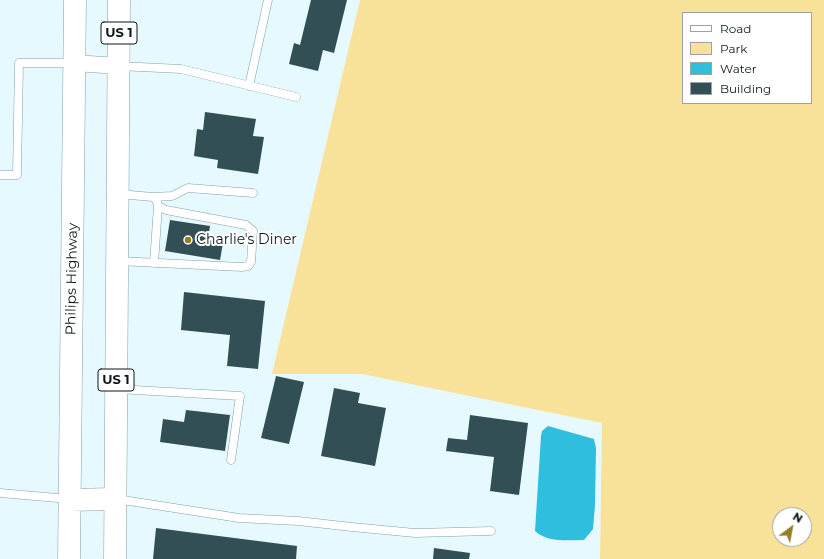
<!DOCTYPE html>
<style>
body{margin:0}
#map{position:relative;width:824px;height:559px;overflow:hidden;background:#e6f9ff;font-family:Montserrat,sans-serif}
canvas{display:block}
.legend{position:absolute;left:682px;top:12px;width:130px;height:92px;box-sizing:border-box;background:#fff;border:1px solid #9da2a3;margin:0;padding:5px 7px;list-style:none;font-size:12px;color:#0b171a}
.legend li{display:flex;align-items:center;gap:8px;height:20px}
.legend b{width:20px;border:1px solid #9da2a3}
.north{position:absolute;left:772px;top:507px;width:40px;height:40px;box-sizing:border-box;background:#fff;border:1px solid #9da2a3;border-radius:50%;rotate:32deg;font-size:11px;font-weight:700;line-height:16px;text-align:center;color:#0b171a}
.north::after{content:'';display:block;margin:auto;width:14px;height:18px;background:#967e25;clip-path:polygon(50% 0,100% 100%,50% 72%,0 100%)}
</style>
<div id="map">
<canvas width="824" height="559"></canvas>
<ul class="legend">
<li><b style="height:5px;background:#fff"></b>Road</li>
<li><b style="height:11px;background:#f8e299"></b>Park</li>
<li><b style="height:11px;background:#30bedf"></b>Water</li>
<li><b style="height:11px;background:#324f56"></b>Building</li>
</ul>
<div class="north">N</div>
</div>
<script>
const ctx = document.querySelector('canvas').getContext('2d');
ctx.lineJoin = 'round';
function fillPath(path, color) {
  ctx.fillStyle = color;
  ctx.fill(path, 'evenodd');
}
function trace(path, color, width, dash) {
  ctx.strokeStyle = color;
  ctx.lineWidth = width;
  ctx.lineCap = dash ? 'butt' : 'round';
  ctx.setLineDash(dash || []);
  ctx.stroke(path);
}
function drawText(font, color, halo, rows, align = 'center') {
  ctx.font = font + ' Montserrat,sans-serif';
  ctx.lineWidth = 4;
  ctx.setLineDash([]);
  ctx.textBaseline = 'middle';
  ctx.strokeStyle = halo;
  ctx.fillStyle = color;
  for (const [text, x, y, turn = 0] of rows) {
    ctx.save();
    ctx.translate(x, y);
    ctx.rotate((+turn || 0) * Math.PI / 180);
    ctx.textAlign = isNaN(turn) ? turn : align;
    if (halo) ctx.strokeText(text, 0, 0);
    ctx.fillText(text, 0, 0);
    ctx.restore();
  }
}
fillPath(new Path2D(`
 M360,0H824V559H600L602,423L362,374H272ZM683,13H811V103H683ZM780,515H804V539H780Z`), '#f8e299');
fillPath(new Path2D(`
 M548,426L594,439L596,448L595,505L593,529L584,540C568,540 548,543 535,531L541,436L542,431Z`), '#30bedf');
fillPath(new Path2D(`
 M311,0H347L334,53L323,50L318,71L289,64L294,43L300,45Z
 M205,112L256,119L253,136L264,137L258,174L217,168L218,160L194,156L197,129L203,130Z
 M170,220L210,226L208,240L223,243L220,260L165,251Z
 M184,292L265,301L258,369L227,366L230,335L181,330Z
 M276,376L304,382L289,444L261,438Z
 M334,388L360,393L358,403L386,408L375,466L321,456Z
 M186,410L230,415L225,451L160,442L163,419L184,422Z
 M470,415L528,423L519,495L490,491L494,457L446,451L448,438L467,440Z
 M156,528L297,546L296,559H153Z
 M434,548L470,553L469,559H433Z`), '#324f56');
const lane = new Path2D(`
 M119,66L181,69L296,97
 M249,86L268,0
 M0,175H17L19,63H73
 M118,194L153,197L157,201L158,206L154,263
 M153,197L172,196L188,188L253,193
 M118,261L242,267L248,266L251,262L253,231L246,225L166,210L158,206
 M117,389L240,396L231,460
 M0,493L69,499
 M116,499L239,518L298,521L352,527L415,533L491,531`);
const street = new Path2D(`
 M74,63L119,66`);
const primary = new Path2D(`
 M69,500L115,499
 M69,559L75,0
 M115,559L119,0`);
trace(lane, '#82a0a9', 9);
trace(street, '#82a0a9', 17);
trace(primary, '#82a0a9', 23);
trace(lane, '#fff', 8);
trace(street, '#fff', 16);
trace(primary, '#fff', 22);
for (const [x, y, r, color] of [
 [188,240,4,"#967e25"]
]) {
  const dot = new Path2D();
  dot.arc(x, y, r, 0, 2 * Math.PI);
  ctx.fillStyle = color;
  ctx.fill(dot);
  trace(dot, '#fff', 1.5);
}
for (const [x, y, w] of [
 [119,33,36],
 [116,380,36]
]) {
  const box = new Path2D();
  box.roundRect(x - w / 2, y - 11, w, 22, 3);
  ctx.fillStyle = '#fff';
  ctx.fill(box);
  trace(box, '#0b171a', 1);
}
drawText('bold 13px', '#0b171a', null, [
 ["US 1",119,33],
 ["US 1",116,380]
]);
drawText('14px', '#0b171a', '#fff', [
 ["Charlie's Diner",196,240]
], 'left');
drawText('14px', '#0b171a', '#fff', [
 ["Philips Highway",72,279,-89]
]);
</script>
